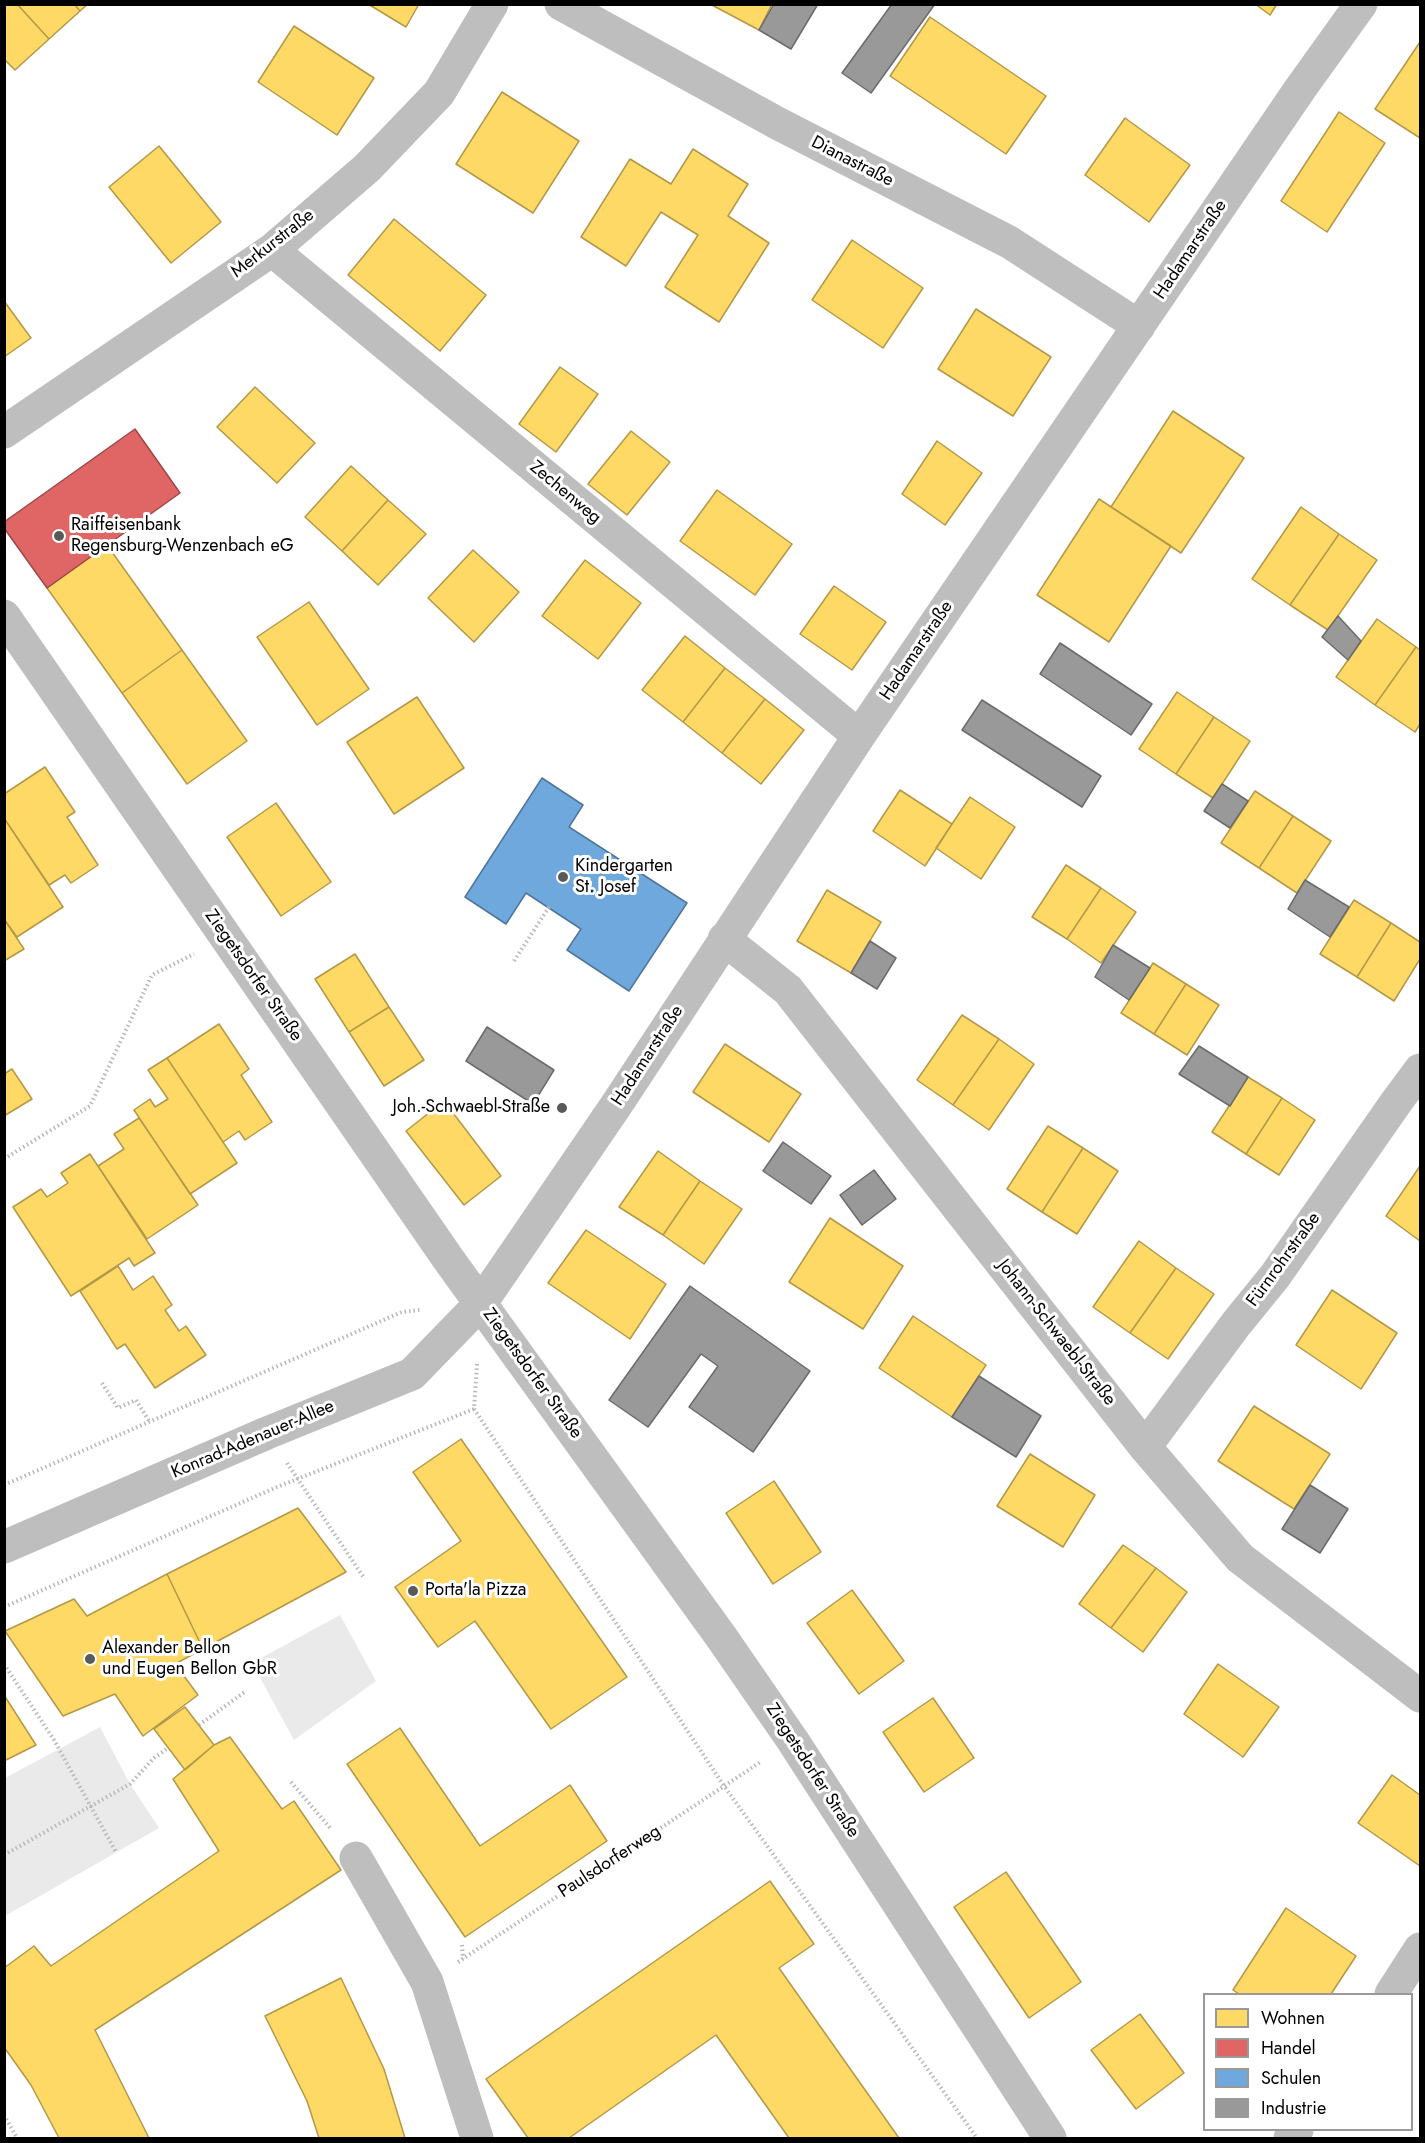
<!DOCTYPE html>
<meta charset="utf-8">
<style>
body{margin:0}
#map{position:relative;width:1425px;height:2143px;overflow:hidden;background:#fff;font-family:Jost,sans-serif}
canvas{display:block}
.frame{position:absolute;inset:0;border:6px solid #000;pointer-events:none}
.legend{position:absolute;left:1203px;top:1993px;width:210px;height:138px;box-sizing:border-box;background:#fff;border:2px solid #999;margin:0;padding:8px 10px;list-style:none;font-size:18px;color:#000}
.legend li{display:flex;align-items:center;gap:12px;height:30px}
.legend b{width:30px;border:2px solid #999}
</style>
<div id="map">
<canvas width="1425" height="2143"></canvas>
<div class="frame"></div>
<ul class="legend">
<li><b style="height:16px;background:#ffd966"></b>Wohnen</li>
<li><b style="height:16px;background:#e06666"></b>Handel</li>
<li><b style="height:16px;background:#6fa8dc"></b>Schulen</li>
<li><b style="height:16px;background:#999"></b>Industrie</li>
</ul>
</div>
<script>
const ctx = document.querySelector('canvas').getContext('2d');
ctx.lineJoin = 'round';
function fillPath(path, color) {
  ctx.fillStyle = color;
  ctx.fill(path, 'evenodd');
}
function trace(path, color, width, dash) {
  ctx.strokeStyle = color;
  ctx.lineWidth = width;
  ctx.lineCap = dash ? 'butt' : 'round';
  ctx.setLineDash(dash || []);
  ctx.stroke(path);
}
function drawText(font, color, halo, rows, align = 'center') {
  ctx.font = font + ' Jost,sans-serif';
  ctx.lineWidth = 6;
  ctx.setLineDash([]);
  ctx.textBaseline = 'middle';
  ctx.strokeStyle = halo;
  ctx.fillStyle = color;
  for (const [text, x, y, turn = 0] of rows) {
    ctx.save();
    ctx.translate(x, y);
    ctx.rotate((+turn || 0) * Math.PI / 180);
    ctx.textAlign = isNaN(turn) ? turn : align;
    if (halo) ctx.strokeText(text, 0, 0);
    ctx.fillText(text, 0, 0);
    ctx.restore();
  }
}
fillPath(new Path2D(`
 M340,1615L376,1681L294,1740L252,1663Z
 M100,1727L130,1784L159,1828L5,1916V1778Z`), '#eaeaea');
const homes = new Path2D(`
 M4,4H17L49,39L15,70L4,59Z
 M17,4H74L80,11L49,39Z
 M74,4H88L80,11Z
 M368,4H419L406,27Z
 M710,4H772L759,30Z
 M1255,4H1277L1270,15Z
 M930,17L1046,96L1006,154L890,76Z
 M294,26L374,78L337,135L258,82Z
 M1420,42V138L1375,109Z
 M502,92L579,141L533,213L456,164Z
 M1339,112L1385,143L1327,232L1281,201Z
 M1125,118L1190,165L1149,222L1085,175Z
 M159,146L221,222L171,263L109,187Z
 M693,149L748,184L728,216L769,243L719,322L665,287L698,235L661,212L626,266L581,237L630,159L671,184Z
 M394,219L486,295L440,351L348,275Z
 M852,240L923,288L883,348L812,300Z
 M4,301L31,338L4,357Z
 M976,309L1051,357L1013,416L938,369Z
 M560,367L598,394L556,452L519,424Z
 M255,387L315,443L277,483L217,427Z
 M1173,411L1244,458L1181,553L1111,507Z
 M631,431L670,462L627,515L588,484Z
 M937,441L982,473L945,525L902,494Z
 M351,466L388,500L342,551L305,517Z
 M717,490L792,544L755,595L680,541Z
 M1099,499L1171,546L1109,642L1037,595Z
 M388,500L426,534L378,585L342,551Z
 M1301,507L1339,534L1290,605L1252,579Z
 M1339,534L1377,560L1328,630L1290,605Z
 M107,545L182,650L122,693L47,588Z
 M473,550L519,592L474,642L428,598Z
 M585,560L641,603L598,659L542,616Z
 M834,586L886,622L852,670L800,634Z
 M309,602L369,689L317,725L257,637Z
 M1377,619L1416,647L1375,705L1336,677Z
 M685,636L725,668L683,722L642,690Z
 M1416,647L1420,650V724L1415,732L1375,705Z
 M182,650L247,741L187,784L122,693Z
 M725,668L765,699L722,753L683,722Z
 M1177,692L1214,717L1176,774L1139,749Z
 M417,697L464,768L394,814L347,742Z
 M765,699L804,730L761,784L722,753Z
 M1214,717L1250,741L1213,798L1176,774Z
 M45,767L75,812L67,817L98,865L71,883L65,875L49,885L4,818V794Z
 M900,790L952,824L925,866L873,831Z
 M1255,791L1293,816L1259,868L1221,843Z
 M970,797L1015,827L981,879L936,848Z
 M276,803L331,882L281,916L227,837Z
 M1293,816L1331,841L1297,893L1259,868Z
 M4,818L63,907L17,937L4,919Z
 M1066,865L1101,888L1067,939L1032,917Z
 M1101,888L1136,912L1101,963L1067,939Z
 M827,890L881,922L851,973L797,941Z
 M1354,900L1391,923L1357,977L1320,954Z
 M4,919L24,949L4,961Z
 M1391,923L1420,942V959L1394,1001L1357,977Z
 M355,954L389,1007L349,1032L315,979Z
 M1153,963L1186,984L1154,1034L1121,1013Z
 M1186,984L1219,1005L1187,1055L1154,1034Z
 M389,1007L424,1060L384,1086L349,1032Z
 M962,1015L999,1039L953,1105L917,1080Z
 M219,1024L249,1069L241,1075L272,1122L245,1140L239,1131L223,1142L167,1058Z
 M999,1039L1034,1064L989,1130L953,1105Z
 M725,1044L801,1094L769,1142L693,1092Z
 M167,1058L237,1163L190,1194L134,1110L150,1099L155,1107L168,1099L148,1070Z
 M12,1069L32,1099L4,1116V1074Z
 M1248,1077L1282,1098L1246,1154L1212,1132Z
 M1282,1098L1315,1120L1279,1175L1246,1154Z
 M444,1101L501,1176L464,1205L406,1131Z
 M139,1118L198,1205L147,1239L98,1166L124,1149L114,1134Z
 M1048,1126L1083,1148L1042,1212L1007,1189Z
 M1083,1148L1118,1171L1077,1234L1042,1212Z
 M658,1151L700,1181L663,1235L619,1207Z
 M90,1154L155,1253L134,1266L129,1258L71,1296L13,1207L41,1189L47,1197L68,1183L61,1173Z
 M1420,1166V1241L1386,1216Z
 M700,1181L742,1209L704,1264L663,1235Z
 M830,1218L903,1266L863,1329L789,1282Z
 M586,1230L666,1284L630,1339L548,1283Z
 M1139,1241L1176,1268L1130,1333L1093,1307Z
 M118,1266L133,1290L153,1276L172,1305L165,1310L179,1331L186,1326L206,1355L155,1388L125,1344L117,1349L80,1291Z
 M1176,1268L1214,1294L1168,1359L1130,1333Z
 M1332,1290L1397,1333L1361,1389L1296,1345Z
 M913,1316L986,1365L952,1417L879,1368Z
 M1254,1406L1330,1454L1294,1509L1218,1461Z
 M461,1439L627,1677L551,1729L475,1621L438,1647L395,1587L461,1541L413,1472Z
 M1030,1454L1095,1495L1063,1547L997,1506Z
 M774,1481L821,1552L773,1584L726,1513Z
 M298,1508L346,1572L203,1649L167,1574Z
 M1123,1545L1156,1568L1111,1628L1079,1604Z
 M1156,1568L1187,1592L1143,1652L1111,1628Z
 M167,1574L203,1649L175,1664L198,1695L143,1736L115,1694L63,1716L5,1631L74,1599L87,1616Z
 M852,1590L904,1661L859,1694L807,1623Z
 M1218,1664L1279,1707L1243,1757L1184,1714Z
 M4,1695L36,1745L4,1761Z
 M933,1698L974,1758L924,1792L883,1732Z
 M185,1707L214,1745L185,1770L154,1729Z
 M400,1728L480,1846L570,1785L607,1841L465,1937L347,1764Z
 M230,1737L282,1809L294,1801L341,1870L95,2030L149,2138H59L31,2085L4,2047V1968L34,1946L51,1966L219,1851L173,1779L214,1745Z
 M1392,1775L1420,1795V1866L1358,1823Z
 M1006,1872L1081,1982L1029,2018L954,1907Z
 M770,1881L814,1944L779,1968L899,2138H789L716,2035L569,2138H528L486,2079Z
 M1286,1908L1356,1956L1331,1994H1239L1233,1990Z
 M341,1978L384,2069L405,2138H319L307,2101L265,2016Z
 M1140,2014L1184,2073L1136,2109L1091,2050Z`);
fillPath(homes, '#ffd966');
trace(homes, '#b29847', 1.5);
const shops = new Path2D(`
 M135,429L180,493L47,588L4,528V522Z`);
fillPath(shops, '#e06666');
trace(shops, '#9d4747', 1.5);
const schools = new Path2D(`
 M542,778L583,805L569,827L687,903L629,991L567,950L581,929L526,893L506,924L465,897Z`);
fillPath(schools, '#6fa8dc');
trace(schools, '#4e769a', 1.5);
const industry = new Path2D(`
 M774,4H818L791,49L759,30Z
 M892,4H935L871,93L842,73Z
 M1338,616L1361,641L1348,660L1322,637Z
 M1060,643L1152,704L1131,735L1040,674Z
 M982,700L1101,776L1082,807L962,730Z
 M1222,784L1248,801L1230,828L1204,811Z
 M1305,880L1349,907L1330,937L1288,909Z
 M870,941L896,958L877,989L851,973Z
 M1113,945L1150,968L1129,1000L1095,977Z
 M487,1027L554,1070L533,1104L466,1061Z
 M1199,1046L1248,1077L1230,1106L1179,1074Z
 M783,1142L831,1176L811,1204L763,1171Z
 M874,1170L896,1199L862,1225L840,1195Z
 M690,1286L810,1371L753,1452L689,1407L718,1366L701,1354L648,1427L609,1400Z
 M979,1376L1041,1416L1016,1457L952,1417Z
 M1310,1485L1348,1509L1320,1553L1282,1529Z`);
fillPath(industry, '#999');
trace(industry, '#6b6b6b', 1.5);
trace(new Path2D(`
 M514,961L549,907
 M4,1159L90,1106L152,975L194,954
 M477,1364L474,1409L724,1786L977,2138
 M102,1383L118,1408L136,1400L149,1421
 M287,1463L364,1578
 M4,1485L402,1312L420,1310
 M4,1607L277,1487L474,1409
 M4,1664L54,1740L116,1852
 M199,1725L246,1691
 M291,1782L331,1829
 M4,1855L130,1784L154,1758L168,1748
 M462,1945L463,1959
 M458,1962L762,1761
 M4,2115L17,2138`), '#b8b8b8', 4, [1.5, 3]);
trace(new Path2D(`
 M561,4L777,123L1009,242L1139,326
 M272,250L859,736
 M4,432L272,250L367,168L439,93L492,4
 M4,616L449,1260L722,1638L793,1741L1050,2138
 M724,939L788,990L1145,1447L1240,1558L1420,1696
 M1145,1447L1236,1324L1275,1276L1397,1101L1420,1070
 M4,1547L267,1433L412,1374L481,1303L617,1104L859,736L1300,89L1361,4
 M356,1858L427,1982L477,2138
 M1391,1994L1420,1949
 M1290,2138L1297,2130`), '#bebebe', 33);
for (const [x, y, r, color] of [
 [59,536,6,"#595959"],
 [563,877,6,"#595959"],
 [562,1108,6,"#595959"],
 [413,1591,6,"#595959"],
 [90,1659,6,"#595959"]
]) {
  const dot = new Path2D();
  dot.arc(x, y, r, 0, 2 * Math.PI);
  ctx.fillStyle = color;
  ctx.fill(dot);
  trace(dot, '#fff', 2);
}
drawText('18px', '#000', '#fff', [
 ["Dianastraße",852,162,27],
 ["Merkurstraße",273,244,-38],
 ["Hadamarstraße",1191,250,-56],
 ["Zechenweg",565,493,40],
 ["Hadamarstraße",917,651,-56],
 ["Ziegetsdorfer Straße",253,976,55],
 ["Hadamarstraße",648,1056,-57],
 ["Fürnrohrstraße",1284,1260,-54],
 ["Johann-Schwaebl-Straße",1056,1333,52],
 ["Ziegetsdorfer Straße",532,1374,54],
 ["Konrad-Adenauer-Allee",253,1440,-23],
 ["Ziegetsdorfer Straße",812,1771,57],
 ["Paulsdorferweg",610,1862,-33]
]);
drawText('18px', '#000', '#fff', [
 ["Raiffeisenbank",71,526],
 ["Regensburg-Wenzenbach eG",71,547],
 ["Kindergarten",575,867],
 ["St. Josef",575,888],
 ["Joh.-Schwaebl-Straße",550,1108,"right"],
 ["Porta'la Pizza",425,1591],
 ["Alexander Bellon",102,1649],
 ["und Eugen Bellon GbR",102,1670]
], 'left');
</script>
